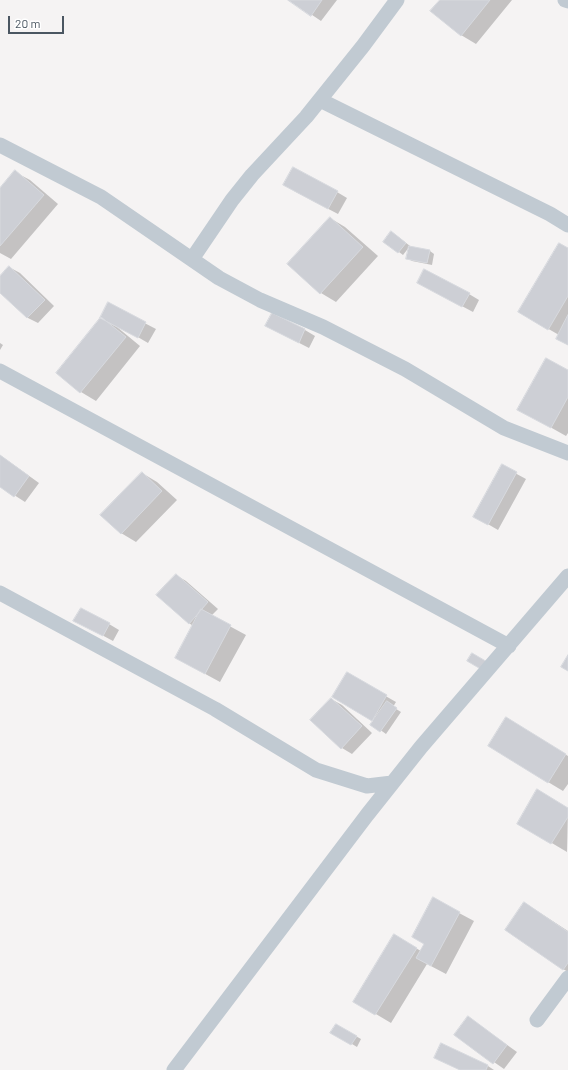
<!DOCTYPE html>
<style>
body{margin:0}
#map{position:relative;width:568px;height:1070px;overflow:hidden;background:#f5f3f3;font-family:Barlow,sans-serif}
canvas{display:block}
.scale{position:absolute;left:8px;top:16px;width:56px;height:18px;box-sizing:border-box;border:2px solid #4a5661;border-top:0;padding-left:5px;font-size:12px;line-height:14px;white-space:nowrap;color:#4a5661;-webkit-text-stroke:3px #fff;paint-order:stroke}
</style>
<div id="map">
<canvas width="568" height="1070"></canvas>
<div class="scale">20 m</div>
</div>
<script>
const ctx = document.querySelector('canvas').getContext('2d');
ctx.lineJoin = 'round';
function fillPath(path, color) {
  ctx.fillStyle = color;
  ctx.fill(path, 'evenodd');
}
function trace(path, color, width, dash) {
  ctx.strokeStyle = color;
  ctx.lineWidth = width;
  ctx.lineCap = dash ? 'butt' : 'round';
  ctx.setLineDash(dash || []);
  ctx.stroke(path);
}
fillPath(new Path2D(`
 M290,0H337L321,21Z
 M441,0H512L476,44L461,35Z
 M15,172L30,180L58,204L11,259L0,253V189Z
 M294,191L337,192L347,198L338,214Z
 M330,218L345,227L378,256L336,302L321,293L289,264Z
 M396,235L410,246L403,255L399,252Z
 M568,249V345L557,339L559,335L519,312Z
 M430,251L434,254L432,265L412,261L407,258Z
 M9,267L20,273L54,306L38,323L28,318L0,292V277Z
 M428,288L469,294L479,300L473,312Z
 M108,304L156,329L148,343L102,316Z
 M101,319L117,327L140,346L96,401L81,392L57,373Z
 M266,326L305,330L315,336L309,348Z
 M0,343L3,345L0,350Z
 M568,371V433L566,436L534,418Z
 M0,455L39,483L25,502L0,486Z
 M502,466L526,479L498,530L474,516Z
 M142,473L157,482L177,500L136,542L121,533Z
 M176,575L186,581L218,609L211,616L246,635L220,682L176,658L193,626L189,623Z
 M109,624L119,630L113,641L85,626Z
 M347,674L396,702L393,707L401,712L386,734L372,724L374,721L333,697Z
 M331,699L342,705L372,733L352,754L342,748Z
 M521,727L568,756V784L563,791L548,782Z
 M568,809L567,852L518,823Z
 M525,903L568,931V972L563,969Z
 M459,913L474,921L446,974L427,964L391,1023L354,1001L394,936L421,951L425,944Z
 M468,1017L517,1052L504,1069L455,1035Z
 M336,1025L361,1039L357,1047L332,1032Z
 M446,1063L488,1066L494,1070H460Z`), '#0003');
const building = new Path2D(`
 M288,0H322L311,16Z
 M440,0H490L461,36L430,11Z
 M293,167L338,191L328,209L283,185Z
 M15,170L44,195L0,246V188Z
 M330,217L363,247L320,294L287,264Z
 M391,231L406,243L398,253L383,242Z
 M559,243L568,248V296L548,330L518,312Z
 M409,246L430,250L427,263L406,259Z
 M9,266L45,300L27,318L0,293V276Z
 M424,269L470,293L462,307L417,283Z
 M108,302L146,322L138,338L100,318Z
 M272,313L305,329L299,343L265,326Z
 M568,315V345L556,339Z
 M101,317L126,337L80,393L56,373Z
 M546,358L568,370V397L551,428L517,410Z
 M0,455L29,476L14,497L0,487Z
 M502,464L517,472L488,525L473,517Z
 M142,472L162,491L121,534L100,515Z
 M176,574L208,602L189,624L156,595Z
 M81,608L110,623L103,636L73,621Z
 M201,609L231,625L205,674L175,658Z
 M472,653L489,663L484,671L467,661Z
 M568,655V671L561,667Z
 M347,672L387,695L372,721L332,697Z
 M331,698L362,726L341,749L310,720Z
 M387,701L397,708L380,732L370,725Z
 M506,717L566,754L548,783L488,746Z
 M537,789L568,808V817L551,844L517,824Z
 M433,897L460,912L431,966L416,958L424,944L412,937Z
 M524,902L568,932V963L563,970L505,930Z
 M394,934L417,948L375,1015L353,1002Z
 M468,1016L507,1045L493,1064L454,1035Z
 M336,1024L357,1036L351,1045L330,1033Z
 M441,1043L488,1065L486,1070H460L434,1058Z`);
fillPath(building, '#cdcfd5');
trace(building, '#d7d9de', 1);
trace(new Path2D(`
 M565,0L568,1
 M320,100L550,214L568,225
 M0,145L101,197L219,278L260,300L323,327L405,369L504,428L568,453
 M192,259L232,200L252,175L306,117L363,46L397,0
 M0,371L509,646
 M0,593L215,709L316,770L367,786L392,783
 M537,1020L568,978
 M174,1070L367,815L421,747L568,576`), '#c1cad2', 15);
</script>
